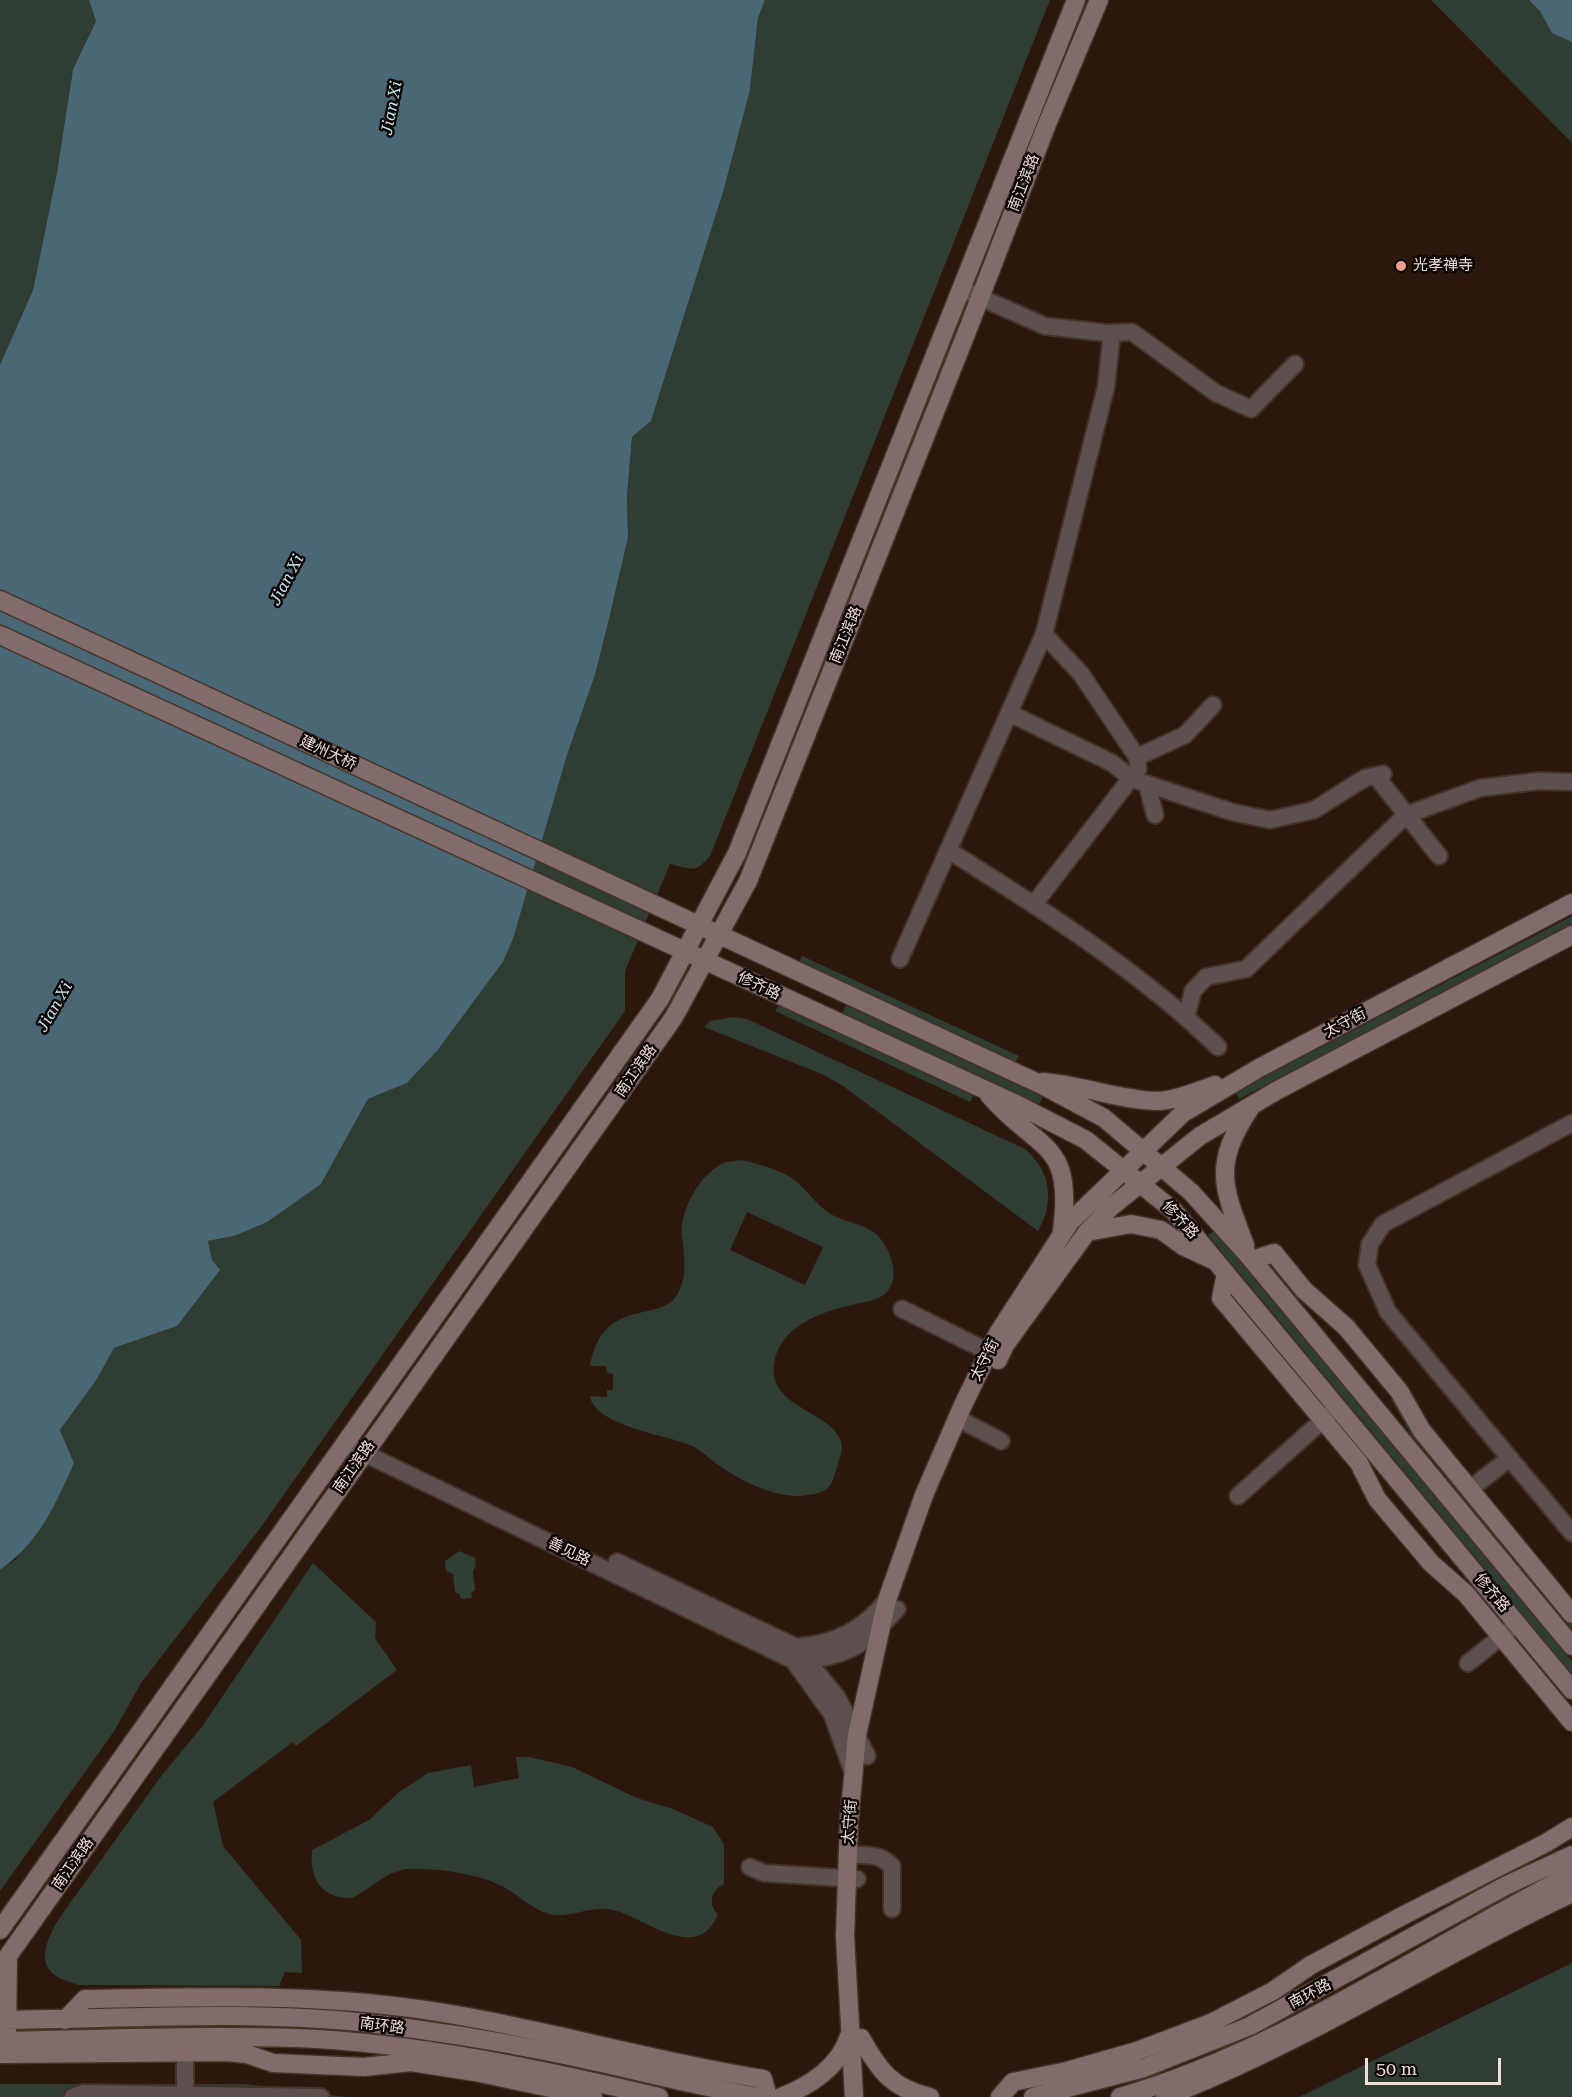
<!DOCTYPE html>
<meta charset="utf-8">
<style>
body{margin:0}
#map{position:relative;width:1572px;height:2097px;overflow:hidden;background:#2b170b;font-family:"Roboto Serif",serif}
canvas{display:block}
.scale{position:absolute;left:1365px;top:2058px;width:136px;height:27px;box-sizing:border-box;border:3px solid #eee0d7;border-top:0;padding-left:8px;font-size:18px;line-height:21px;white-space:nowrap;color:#eee0d7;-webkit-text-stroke:4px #0d0502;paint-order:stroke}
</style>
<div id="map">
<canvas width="1572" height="2097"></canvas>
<div class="scale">50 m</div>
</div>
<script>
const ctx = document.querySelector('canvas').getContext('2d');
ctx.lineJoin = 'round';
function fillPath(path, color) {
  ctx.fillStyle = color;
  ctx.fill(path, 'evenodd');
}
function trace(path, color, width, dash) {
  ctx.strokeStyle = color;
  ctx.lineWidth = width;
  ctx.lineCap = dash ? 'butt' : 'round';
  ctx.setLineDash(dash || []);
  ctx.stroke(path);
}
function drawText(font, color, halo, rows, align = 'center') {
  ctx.font = font + ' "Roboto Serif","Noto Sans SC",serif';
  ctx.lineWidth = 5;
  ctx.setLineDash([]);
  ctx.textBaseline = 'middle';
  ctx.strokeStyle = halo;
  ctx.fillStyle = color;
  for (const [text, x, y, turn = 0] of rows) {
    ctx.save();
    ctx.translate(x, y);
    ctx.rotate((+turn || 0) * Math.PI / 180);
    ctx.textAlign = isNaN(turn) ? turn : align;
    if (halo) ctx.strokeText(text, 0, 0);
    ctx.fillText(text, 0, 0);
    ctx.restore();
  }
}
fillPath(new Path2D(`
 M0,0H89L96,21L73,69L57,172L33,290L0,365Z
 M765,0H1050L710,856C695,874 691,869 670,864L625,971V1011L261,1527L141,1683L115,1730L0,1891V1570L16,1559L74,1463L60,1430L97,1379L114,1348L177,1326L212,1260L208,1241L234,1236L321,1184L368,1099L407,1083L437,1051L503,962L513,939L567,754L595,675L609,619L628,538L627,496L632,437L651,421L724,189L750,90L758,18Z
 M1431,0H1572V143Z
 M1572,916V925L1239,1099L1235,1092Z
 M802,956L1019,1056L1015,1063L799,963Z
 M779,1005L974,1095L970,1102L775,1011Z
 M846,1005L1043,1097L1039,1105L842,1014Z
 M733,1017L747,1019L1025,1149C1051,1171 1055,1202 1038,1231L843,1086L824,1075L704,1027L710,1021Z
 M742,1160C760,1165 782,1169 797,1182C808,1192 817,1205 829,1213C843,1222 862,1223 875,1233C891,1247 904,1282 882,1296C873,1302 862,1302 852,1305C820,1312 779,1327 774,1364C767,1410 840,1412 842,1447C842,1452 839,1459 838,1464C835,1472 834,1483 827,1489C820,1494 805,1496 796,1496C765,1494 740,1480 714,1462C707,1456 700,1450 692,1446C668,1435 594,1426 590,1396L607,1397V1390H613V1374L607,1373L606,1366H590C603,1294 662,1325 678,1293C688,1275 684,1254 682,1235C679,1211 701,1172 724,1163C729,1161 737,1161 742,1160ZM747,1212L823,1247L805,1285L730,1250Z
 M1215,1230L1572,1661V1674L1208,1235Z
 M1396,1395L1572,1619V1629L1411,1435L1391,1399Z
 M459,1551L475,1558L476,1566L473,1571L475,1590L471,1593L472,1598L461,1599L460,1595L455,1592L453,1574L446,1571L445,1561Z
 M313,1563L376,1622L375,1638L397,1670L296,1746L293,1742L213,1802L223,1846L301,1940L302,1973L285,1972L279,1986L78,1985C71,1982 62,1980 56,1976C34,1962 50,1933 60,1917L162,1775L201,1728Z
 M516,1757H529L572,1767L637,1798L673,1809L713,1827L724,1844V1884C712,1889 707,1905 718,1914C696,1968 640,1912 607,1909C588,1907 567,1919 549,1914C532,1909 517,1894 502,1886C477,1873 436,1868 408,1869C386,1871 371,1889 352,1898C321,1899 309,1878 312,1850L369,1820L399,1792L428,1773L471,1765L474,1787L519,1778Z
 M1572,1963V2097H1299Z
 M0,2084H246L347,2097H0Z`), '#2f3d33');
fillPath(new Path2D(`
 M89,0H765L758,18L750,90L724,189L651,421L632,437L627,496L628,538L609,619L595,675L567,755L513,939L503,962L437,1051L407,1083L368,1099L321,1184L267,1222L234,1236L208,1241L212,1260L220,1270L177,1326L114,1348L97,1379L60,1430L74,1463C56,1504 38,1544 0,1570V365L33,290L57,172L73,69L96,21Z
 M1529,0H1572V42L1552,33L1540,11Z`), '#496774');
const street = new Path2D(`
 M961,289L1045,326L1106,333L1132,332L1216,393L1251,409L1295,364
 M1009,713L1112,763L1132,779L1232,812L1270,820L1314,810L1365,778L1383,774
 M1137,757L1185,735L1213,705
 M1376,776L1439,856
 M1147,784L1155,815
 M948,850C1039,907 1141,972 1218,1047
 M1034,904L1138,769L1137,757L1081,674L1044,634
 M900,959L1044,634L1106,387L1112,333
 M1186,1017L1193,991L1206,977L1246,969L1406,815L1480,788L1539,781L1572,782
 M1572,1123L1383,1224L1370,1244L1367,1265L1388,1312L1572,1533
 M902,1309L999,1357
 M957,1418L1001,1441
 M345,1444L793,1660L832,1714L852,1770
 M1470,1489L1510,1458
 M1238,1496L1333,1411
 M617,1562L796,1647L837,1697L867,1756
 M796,1647C835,1644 863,1630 887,1600
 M799,1660C846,1659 867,1643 897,1609
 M1468,1663L1512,1628
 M847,1855C864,1855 880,1853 892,1866V1909
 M750,1867L764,1873L857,1879
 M73,2097L83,2093L321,2097
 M185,2097V2039`);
const secondary = new Path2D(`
 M0,600L1042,1085L1104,1118L1191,1192L1248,1255L1572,1646
 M0,635L1018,1105L1086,1140L1174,1211L1572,1690
 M1043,1082C1082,1085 1118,1100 1157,1101C1175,1101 1198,1091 1215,1085
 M989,1095C1039,1153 1074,1139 1062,1231
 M1087,1232L1131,1224L1161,1230L1183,1246L1211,1259
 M1245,1245C1222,1185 1213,1165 1250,1108
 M1252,1260L1274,1253L1304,1290L1346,1327L1399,1391L1422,1431L1572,1614
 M1226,1273L1221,1298L1359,1463L1377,1499L1431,1563L1466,1594L1572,1722
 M998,1360L1005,1345L1087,1232L1111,1207L1200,1136L1276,1091L1572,935
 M0,1930L660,999L737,853L1076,0
 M0,2020C122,2019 245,2010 367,2023C427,2030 486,2039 545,2051C617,2065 686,2084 758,2097
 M65,2020L85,1999C199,1997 313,1993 425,2010C539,2027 650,2061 763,2079L768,2097
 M861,2038C880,2072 892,2088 930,2097
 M0,2041C98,2039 197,2035 296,2038C419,2043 540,2069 659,2097
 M7,2041L8,1956L674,1017L748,881L968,329L1047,124L1099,0
 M0,2054L227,2052L247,2054L273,2063L364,2067L411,2062L475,2072L593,2097
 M781,2097C810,2086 840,2066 849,2036
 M854,2097L845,1936L849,1822L857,1735L887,1600L924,1495L963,1405L997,1335L1070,1222L1183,1113L1259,1068L1572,903
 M1000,2097L1013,2082L1067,2071L1137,2051L1211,2023L1273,1991L1311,1965L1406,1914L1546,1843L1572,1827
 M1033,2097L1144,2068L1250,2026L1505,1886L1572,1855
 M1120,2097C1282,2050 1423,1950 1572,1874
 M1165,2097C1307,2042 1434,1958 1572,1893`);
trace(street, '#463328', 20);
trace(secondary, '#463328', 21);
trace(street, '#5d504f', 16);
trace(secondary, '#826c6b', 18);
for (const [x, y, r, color] of [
 [1401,266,6,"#f49e8a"]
]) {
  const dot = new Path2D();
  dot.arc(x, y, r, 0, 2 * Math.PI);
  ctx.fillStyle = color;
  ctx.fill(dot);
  trace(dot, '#0d0502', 2);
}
drawText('15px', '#eee0d7', '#0d0502', [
 ["南江滨路",1024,183,-69],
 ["南江滨路",846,635,-68],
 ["建州大桥",328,753,25],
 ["修齐路",759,986,25],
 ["太守街",1345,1023,-28],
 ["南江滨路",636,1071,-55],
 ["修齐路",1180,1220,47],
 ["太守街",985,1360,-63],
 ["南江滨路",354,1467,-55],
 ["善见路",569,1552,26],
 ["修齐路",1492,1593,50],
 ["太守街",850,1822,-86],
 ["南江滨路",73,1864,-55],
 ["南环路",1310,1994,-28],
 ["南环路",382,2026,7]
]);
drawText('15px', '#eee0d7', '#0d0502', [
 ["光孝禅寺",1413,266]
], 'left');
drawText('italic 16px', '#c6e9f9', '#0d0502', [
 ["Jian Xi",392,108,-79],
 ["Jian Xi",287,580,-62],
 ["Jian Xi",55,1007,-60]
]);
</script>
